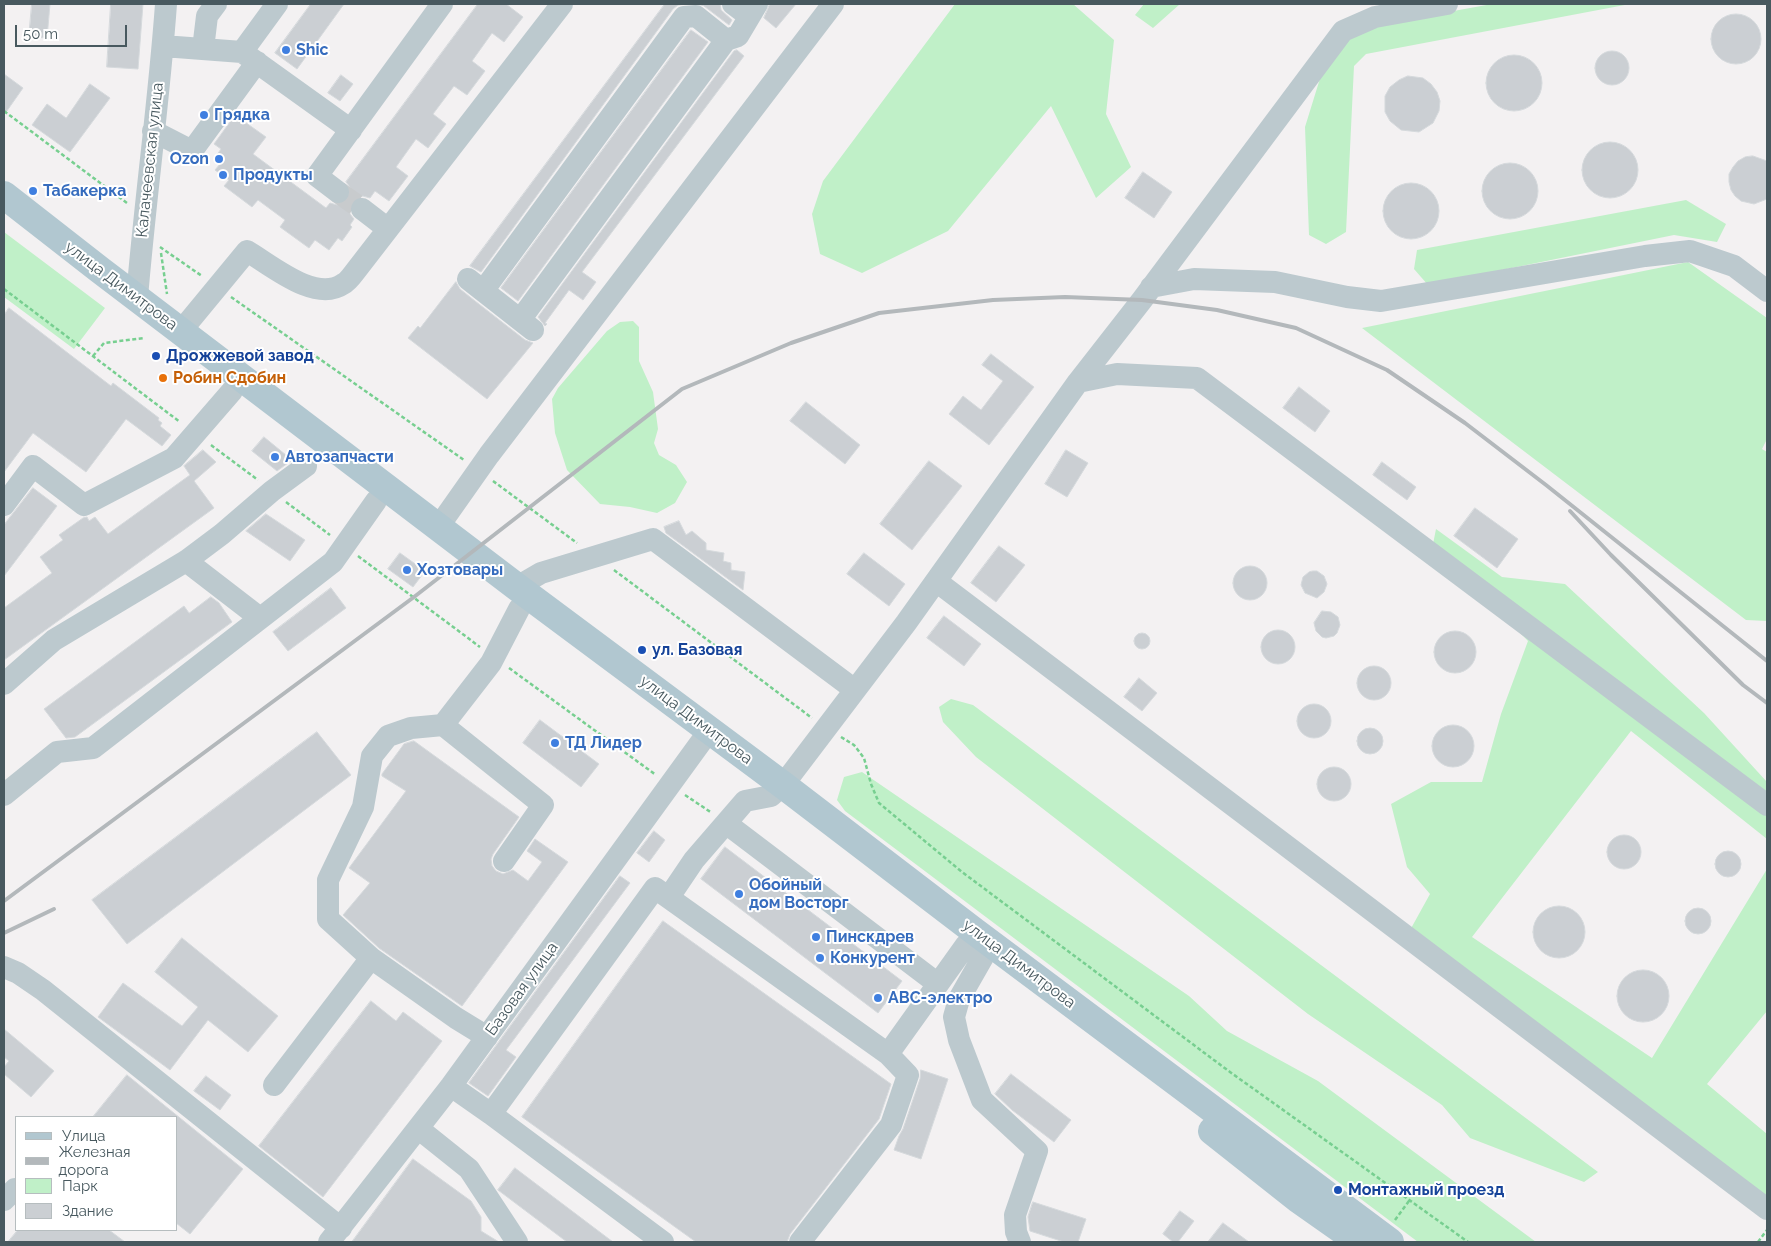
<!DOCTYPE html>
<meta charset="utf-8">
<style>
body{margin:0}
#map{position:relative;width:1771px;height:1246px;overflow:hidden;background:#f3f1f2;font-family:Raleway,sans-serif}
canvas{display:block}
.frame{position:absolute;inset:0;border:5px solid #48595f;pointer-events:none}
.legend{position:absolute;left:15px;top:1116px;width:162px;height:115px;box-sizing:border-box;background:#fff;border:1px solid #b6bdbf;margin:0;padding:6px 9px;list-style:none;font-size:15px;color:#48595f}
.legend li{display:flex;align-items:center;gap:10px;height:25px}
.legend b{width:25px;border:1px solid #b6bdbf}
.scale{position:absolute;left:15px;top:25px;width:112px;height:22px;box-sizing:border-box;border:2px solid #48595f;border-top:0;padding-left:6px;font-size:15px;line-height:18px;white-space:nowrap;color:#48595f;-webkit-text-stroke:4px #fff;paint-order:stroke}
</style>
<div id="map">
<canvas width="1771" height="1246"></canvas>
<div class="frame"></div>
<ul class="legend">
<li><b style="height:6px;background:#b1c7d0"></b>Улица</li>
<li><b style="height:6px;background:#b3b8bb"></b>Железная дорога</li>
<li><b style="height:14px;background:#c0f0c8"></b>Парк</li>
<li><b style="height:14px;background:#cbcfd3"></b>Здание</li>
</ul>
<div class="scale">50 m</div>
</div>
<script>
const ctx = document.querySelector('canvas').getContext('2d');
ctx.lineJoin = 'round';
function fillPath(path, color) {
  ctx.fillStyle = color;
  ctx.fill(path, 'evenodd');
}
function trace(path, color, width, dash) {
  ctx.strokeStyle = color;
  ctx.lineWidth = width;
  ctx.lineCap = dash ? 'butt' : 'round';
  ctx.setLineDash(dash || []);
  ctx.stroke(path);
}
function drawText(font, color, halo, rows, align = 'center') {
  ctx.font = font + ' Raleway,sans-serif';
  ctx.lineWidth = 4;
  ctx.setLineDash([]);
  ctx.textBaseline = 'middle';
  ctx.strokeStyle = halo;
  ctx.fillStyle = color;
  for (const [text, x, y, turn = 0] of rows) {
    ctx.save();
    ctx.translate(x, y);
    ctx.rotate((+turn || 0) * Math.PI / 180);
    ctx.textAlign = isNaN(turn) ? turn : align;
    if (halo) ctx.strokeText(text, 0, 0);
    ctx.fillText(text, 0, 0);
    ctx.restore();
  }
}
fillPath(new Path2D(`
 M955,4H1073L1114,40L1106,114L1131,167L1096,198L1051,106L948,231L862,273L820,254L812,214L823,181Z
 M1144,4H1180L1153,28L1135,15Z
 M1492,4H1630L1366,54L1354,66L1346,232L1326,244L1309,235L1305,127L1322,72L1350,35L1393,22Z
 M1686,200L1726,224L1717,242L1674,235L1428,285L1414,269L1417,250Z
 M4,232L105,308L74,349L4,297Z
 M1688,262L1767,318V439L1762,449L1767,452V621L1746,620L1362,328Z
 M633,321L639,327V361L653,392L658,429L654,443L659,455L676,465L687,482L675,503L657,513L630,507L600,504L567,470L555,433L552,399L558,388L607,331L620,322Z
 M1436,529L1502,577L1565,584L1704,713L1767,782V839L1631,731L1472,937L1652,1058L1767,869V1011L1707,1084L1767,1134V1200L1409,932L1430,894L1407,867L1391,804L1431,782H1482L1501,714L1528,641L1433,544Z
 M951,699L973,705L1598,1172L1584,1182L1470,1138L1442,1105L1308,1014L976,757L943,722L939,707Z
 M862,772L1189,996L1227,1031L1318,1081L1536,1242H1418L845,811L837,800L844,777Z`), '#c0f0c8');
const building = new Path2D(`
 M32,4H50L47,38L29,37Z
 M111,4H143L138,69L107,67Z
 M311,4H344L297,69L275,53Z
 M478,4H506L523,17L504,42L492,33L472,61L485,71L467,95L454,86L433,114L446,124L428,148L416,139L396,167L408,176L389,201L375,191L370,198L363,196L357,197L352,201L349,208L350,214L354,219L350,225L352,227L342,241L338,238L329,250L315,240L309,248L280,227L285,220L258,200L252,207L224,186L229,180L215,170L220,164L214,159L221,149L214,144L235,115L266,137L253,154L326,208L330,203L337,205L343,204L349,200L351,193L350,187L346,182Z
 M665,4H685L678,5L673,9L481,272L470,266Z
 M698,4H720L721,10L732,20L729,25L704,6Z
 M770,4H796L776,28L764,18Z
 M1711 39a25 25 0 1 1 50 0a25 25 0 1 1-50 0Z
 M691,30L708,42L518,301L501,288Z
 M737,50L744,56L582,272L596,282L583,300L569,290L545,323L547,324L545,326L538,317L734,51Z
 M1595 68a17 17 0 1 1 34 0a17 17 0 1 1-34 0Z
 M1486 83a28 28 0 1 1 56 0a28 28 0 1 1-56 0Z
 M4,74L23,88L4,115Z
 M341,75L353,84L340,101L328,93Z
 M1408,76L1423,78L1431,84L1437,92L1440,101L1439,111L1433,123L1419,132L1401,130L1390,121L1385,112V96L1390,87L1399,80Z
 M90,84L110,98L70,152L32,125L47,104L66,118Z
 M1582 170a28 28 0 1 1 56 0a28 28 0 1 1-56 0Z
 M1753,156L1767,161V199L1754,204L1741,201L1735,196L1731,190L1729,182V174L1733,167L1738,161L1745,157Z
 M1482 191a28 28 0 1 1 56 0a28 28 0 1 1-56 0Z
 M1143,172L1172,192L1154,218L1125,198Z
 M1383 211a28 28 0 1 1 56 0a28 28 0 1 1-56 0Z
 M456,282L460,289L475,301L525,340L533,343L487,399L408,338L418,326L420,328Z
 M9,308L111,386L113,383L159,418L158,420L162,423L160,426L171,435L162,446L126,419L86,472L33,433L4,472V315Z
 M991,354L1034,387L989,445L949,414L963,396L981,410L1003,381L982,365Z
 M1299,387L1330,411L1315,432L1283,408Z
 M806,402L860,445L845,464L790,421Z
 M264,437L292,460L277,471L252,451Z
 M203,450L216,462L194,481L214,508L4,660V608L52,573L40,557L63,540L59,535L83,518L87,517L89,521L95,517L108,534L190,475L184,466Z
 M1066,450L1088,463L1067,497L1045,484Z
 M929,461L962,486L912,550L880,524Z
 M1382,462L1416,487L1407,500L1373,475Z
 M33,488L57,506L4,576V525Z
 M1475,508L1518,539L1497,568L1454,536Z
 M266,514L305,540L290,561L246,531Z
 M679,521L686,535L692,531L706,543V550L724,553L723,561L731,563V570L745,572L743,590L666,533L664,527Z
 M999,546L1025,565L996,602L971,583Z
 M400,553L425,571L413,587L388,569Z
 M864,553L905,584L889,606L847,574Z
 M1233 583a17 17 0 1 1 34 0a17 17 0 1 1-34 0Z
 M1313,571H1317L1324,576L1327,584L1324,592L1317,598L1305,593L1301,585L1303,577L1309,572Z
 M331,588L346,608L288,651L273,632Z
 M211,597L219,603L232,622L75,737L66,738L44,709L184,606L189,613Z
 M1322,611L1331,612L1338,617L1340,625L1337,633L1334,636L1326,638L1322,637L1316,631L1314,623Z
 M944,616L981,644L964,666L927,638Z
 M1261 647a17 17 0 1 1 34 0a17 17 0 1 1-34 0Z
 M1434 652a21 21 0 1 1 42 0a21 21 0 1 1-42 0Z
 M1134 641a8 8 0 1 1 16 0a8 8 0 1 1-16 0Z
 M1357 683a17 17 0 1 1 34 0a17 17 0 1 1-34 0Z
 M1139,678L1157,693L1142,711L1124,697Z
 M1297 721a17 17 0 1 1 34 0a17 17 0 1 1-34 0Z
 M540,720L599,764L581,787L523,743Z
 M1432 746a21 21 0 1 1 42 0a21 21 0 1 1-42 0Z
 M1357 741a13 13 0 1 1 26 0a13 13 0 1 1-26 0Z
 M317,732L351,775L127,944L92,900Z
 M414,741L519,817L493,854L491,859L492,866L496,871L503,874L513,870L528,881L542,862L527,851L535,839L568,862L462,1006L379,948L343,915L370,883L349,868L406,791L382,776V774L404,744Z
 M1317 784a17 17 0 1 1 34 0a17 17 0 1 1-34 0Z
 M654,831L665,840L649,862L637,853Z
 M1607 852a17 17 0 1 1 34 0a17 17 0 1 1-34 0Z
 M725,847L902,981L878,1013L701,879Z
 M1715 864a13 13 0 1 1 26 0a13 13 0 1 1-26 0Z
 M620,876L630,883L506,1050L516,1057L488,1096L469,1083Z
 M1533 932a26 26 0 1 1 52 0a26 26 0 1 1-52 0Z
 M1685 921a13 13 0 1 1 26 0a13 13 0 1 1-26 0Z
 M663,921L891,1084L879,1119L790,1234L787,1242H696L522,1117Z
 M182,938L278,1016L248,1052L208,1020L170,1070L98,1017L123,983L182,1026L198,1007L155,972Z
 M1617 996a26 26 0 1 1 52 0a26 26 0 1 1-52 0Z
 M371,1001L396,1021L403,1012L442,1041L323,1197L259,1146Z
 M4,1029L54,1071L31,1097L4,1074V1067L9,1061L4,1057Z
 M921,1070L948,1079L921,1159L894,1150L899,1136L903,1129L920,1079Z
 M1011,1074L1071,1120L1054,1142L1012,1110L995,1094Z
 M127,1075L243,1169L190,1234L176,1223V1117H93Z
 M206,1076L231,1095L220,1110L194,1091Z
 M413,1159L471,1201L481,1217V1231L499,1242H352Z
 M515,1168L613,1242H567L498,1190Z
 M1033,1202L1086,1219L1078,1242H1064L1030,1231L1028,1217Z
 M1180,1211L1194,1221L1178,1242H1173L1163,1234Z
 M1223,1223L1249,1242H1208Z
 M18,1230H109L125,1242H8Z`);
fillPath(building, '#cbcfd3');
trace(building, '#d5d9dc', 1);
trace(new Path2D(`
 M338,192L362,209`), '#c8cbcd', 22, [22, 11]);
trace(new Path2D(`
 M4,111L127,203
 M160,247L202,276
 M161,253L167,294
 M4,289L180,422
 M231,297L464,460
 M93,356L104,343L144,338
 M211,445L258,480
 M493,481L577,543
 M286,502L330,535
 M358,556L480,647
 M614,570L812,718
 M509,668L656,775
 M841,737L854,745L864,758L871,784L879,803L962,872L1230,1072L1468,1242
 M685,795L712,813
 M1395,1220L1409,1201
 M1758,1242L1767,1230`), '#77cf90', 2.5, [4, 2.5]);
trace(new Path2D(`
 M733,4L749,16
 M163,46L242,52L277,4
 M203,49L207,16L216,4
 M245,54L351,130
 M153,131L192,151L257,62
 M338,192L317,176L442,4
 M362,209L388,229
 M468,279L533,330
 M1151,287L1194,279L1275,282L1347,297L1381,301L1645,256L1690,251L1734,266L1767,291
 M483,291L684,17L696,16L726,40
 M137,298C145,200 159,102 166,4
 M520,320L726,40L738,36L757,4
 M181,331L247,251C271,265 315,303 343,284C347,282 351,277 354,273L562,4
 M1078,382L1142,300L1343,31L1375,17L1447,4
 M4,505L33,466L84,505L174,458L232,391
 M439,526L489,455L833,4
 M186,561L260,618
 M936,581L1767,1209
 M517,587L541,573L653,539L855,690
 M4,684L54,640L186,561L222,534L272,491L306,466
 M443,725L411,728L388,736L372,756L363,807L328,880V919L371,958L456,1018L487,1037
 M4,795L57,752L93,748L333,562L376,501
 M727,824L938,984
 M504,861L543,805L443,725L491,663L519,609
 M669,897L694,860L745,801L771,796L783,785L906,623L1078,382L1117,374L1197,378L1767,805
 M983,957L959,999L954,1017L959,1040L982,1100L1037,1151L1015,1215L1016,1232L1020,1242
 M4,967L18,973L43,990L341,1228
 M888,1054L966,945
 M274,1085L371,958
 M451,1086L491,1114
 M419,1129L469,1169L517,1242
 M4,1200L15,1189
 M329,1242L451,1086L709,731
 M663,1242L491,1114L655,888L888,1054L908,1075L891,1125L800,1242`), '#bcc9ce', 22);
trace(new Path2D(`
 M4,195L100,270L517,587L783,785L974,931L1390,1242
 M1212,1131L1298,1199L1359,1242`), '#b1c7d0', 28);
trace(new Path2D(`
 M1570,511L1611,555L1743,685L1767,703
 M4,901L414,597L682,389L791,343L879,313L993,300L1065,297L1142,300L1217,310L1296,328L1387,370L1465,423L1546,485L1767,661
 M4,933L54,909`), '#b3b8bb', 4);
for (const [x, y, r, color] of [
 [286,50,5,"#3f7fe0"],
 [204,115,5,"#3f7fe0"],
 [219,159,5,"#3f7fe0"],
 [223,175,5,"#3f7fe0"],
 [33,191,5,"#3f7fe0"],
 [156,356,5,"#1a4fb4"],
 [163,378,5,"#e8710a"],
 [275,457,5,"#3f7fe0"],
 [407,570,5,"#3f7fe0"],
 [642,650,5,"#1a4fb4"],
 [555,743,5,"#3f7fe0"],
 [739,894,5,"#3f7fe0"],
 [816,937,5,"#3f7fe0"],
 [820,958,5,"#3f7fe0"],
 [878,998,5,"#3f7fe0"],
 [1338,1190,5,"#1a4fb4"]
]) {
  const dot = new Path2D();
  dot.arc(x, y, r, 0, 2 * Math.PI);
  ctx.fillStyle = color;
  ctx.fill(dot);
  trace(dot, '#fff', 2);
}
drawText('bold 16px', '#366cbe', '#fff', [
 ["Shic",296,50],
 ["Грядка",214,115],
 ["Ozon",209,159,"right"],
 ["Продукты",233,175],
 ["Табакерка",43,191],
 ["Автозапчасти",285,457],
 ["Хозтовары",417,570],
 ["ТД Лидер",565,743],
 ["Обойный",749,885],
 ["дом Восторг",749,903],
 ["Пинскдрев",826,937],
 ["Конкурент",830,958],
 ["АВС-электро",888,998]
], 'left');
drawText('16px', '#48595f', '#fff', [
 ["Калачеевская улица",150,160,-84],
 ["улица Димитрова",121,286,37],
 ["улица Димитрова",696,720,37],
 ["улица Димитрова",1019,964,37],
 ["Базовая улица",522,989,-54]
]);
drawText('bold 16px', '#164399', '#fff', [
 ["Дрожжевой завод",166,356],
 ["ул. Базовая",652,650],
 ["Монтажный проезд",1348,1190]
], 'left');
drawText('bold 16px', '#c56008', '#fff', [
 ["Робин Сдобин",173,378]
], 'left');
</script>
